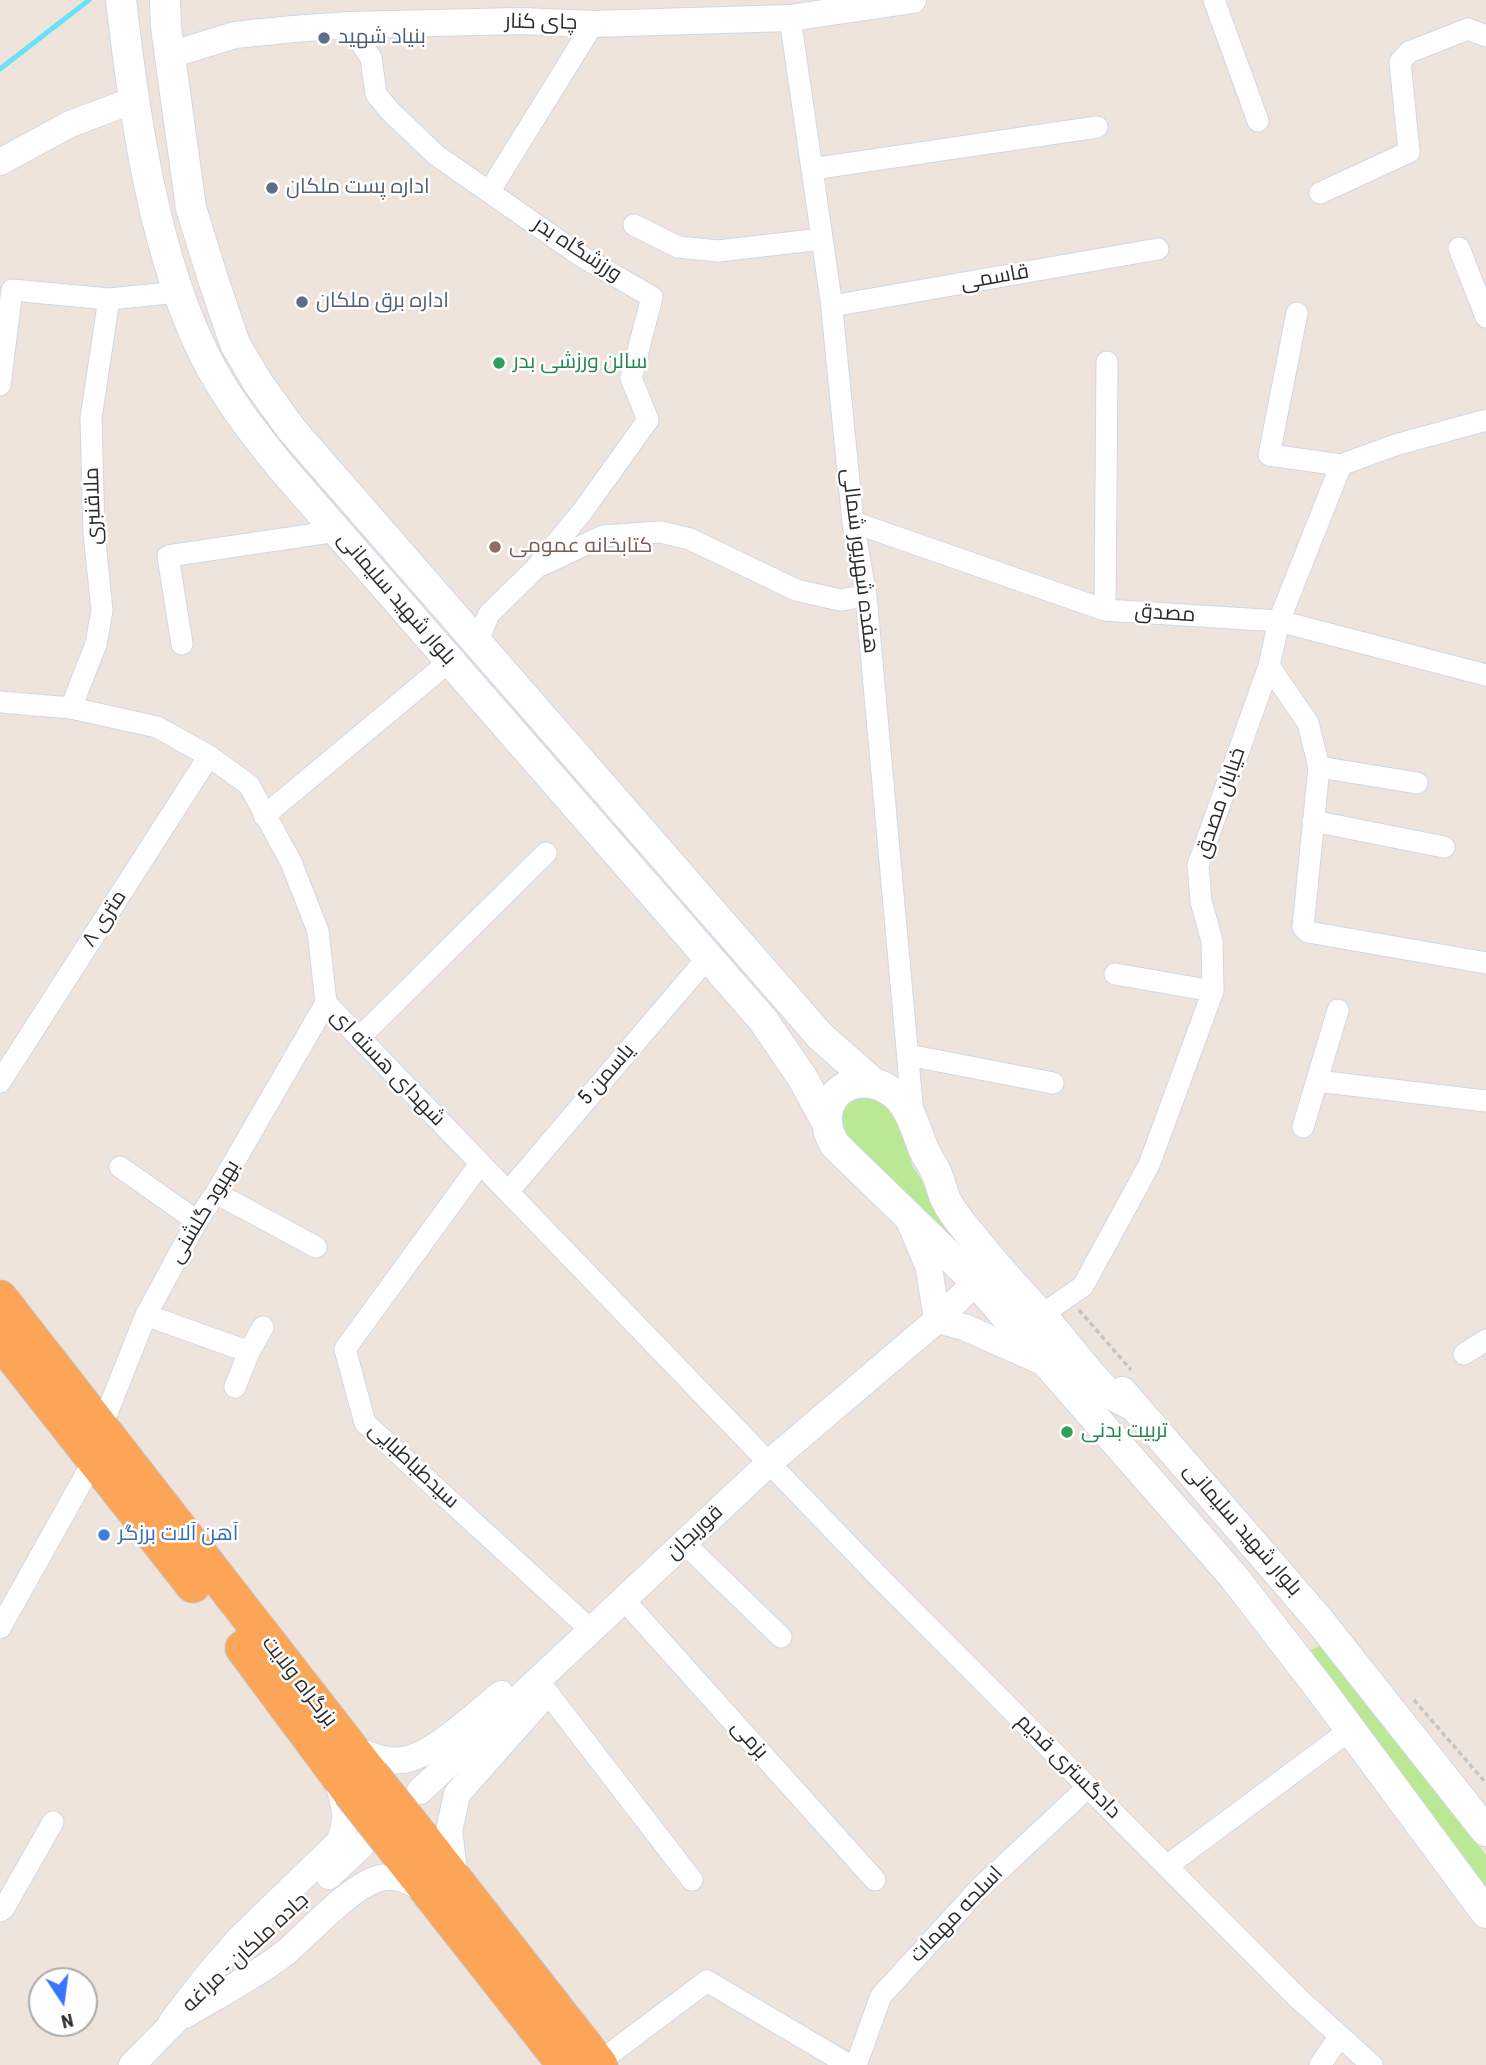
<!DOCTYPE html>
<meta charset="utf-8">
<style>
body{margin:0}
#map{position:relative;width:1486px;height:2065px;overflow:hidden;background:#eee4dc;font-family:"Roboto Condensed",sans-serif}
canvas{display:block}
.north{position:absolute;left:28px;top:1967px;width:70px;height:70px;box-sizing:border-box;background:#fff;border:2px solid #aaa;border-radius:50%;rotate:167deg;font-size:19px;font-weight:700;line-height:28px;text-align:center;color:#2b2b2b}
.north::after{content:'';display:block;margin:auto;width:24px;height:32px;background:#3875ff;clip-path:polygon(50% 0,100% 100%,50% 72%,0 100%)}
</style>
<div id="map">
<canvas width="1486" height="2065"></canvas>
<div class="north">N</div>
</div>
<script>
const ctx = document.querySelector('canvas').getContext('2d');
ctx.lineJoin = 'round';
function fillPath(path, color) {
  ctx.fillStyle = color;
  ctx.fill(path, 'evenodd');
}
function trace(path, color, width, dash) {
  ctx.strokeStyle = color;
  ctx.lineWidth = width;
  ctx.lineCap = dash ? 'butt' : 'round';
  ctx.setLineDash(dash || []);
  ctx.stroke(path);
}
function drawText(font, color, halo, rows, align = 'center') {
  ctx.font = font + ' "Roboto Condensed",Cairo,sans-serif';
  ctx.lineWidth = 5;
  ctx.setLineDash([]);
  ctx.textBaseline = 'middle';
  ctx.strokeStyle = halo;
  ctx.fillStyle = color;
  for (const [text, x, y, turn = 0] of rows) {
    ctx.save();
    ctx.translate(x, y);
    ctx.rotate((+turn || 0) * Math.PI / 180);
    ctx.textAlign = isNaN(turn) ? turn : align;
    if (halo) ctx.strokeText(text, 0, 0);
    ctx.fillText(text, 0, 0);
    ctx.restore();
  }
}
fillPath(new Path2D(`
 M865,1096L886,1098L904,1136L913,1167L967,1246L964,1252L841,1142L839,1118L850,1102Z
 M1321,1645L1486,1855V1890L1304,1654Z`), '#bbe895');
trace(new Path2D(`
 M0,69L89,0`), '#69e2f7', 5);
const minor = new Path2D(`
 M1214,0L1258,121
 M790,18L831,300L853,522L866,596L913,1115
 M349,25L371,58L376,94L389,110L436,155L581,256L652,297L631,378L648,420L582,512L536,568L489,614L477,642
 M812,169L1097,127
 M489,192L593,24
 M1320,193L1409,152L1400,62L1409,52L1468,29L1486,36
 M634,225L678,247L718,251L822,239
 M1459,248L1486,317
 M832,306L1158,249
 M1297,313L1269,455L1341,465
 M0,385L12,290L109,299L179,292
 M853,522L1105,610L1279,621L1486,675
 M542,565L603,536L661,532L690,539L796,590L840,600L866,596
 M1105,610L1107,362
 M182,644L168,556L337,531
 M1269,666L1308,723L1319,767L1417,783
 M0,702L71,708L157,727L209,756L249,785L291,862L318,931L326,1003L877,1575L1299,1999L1372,2065
 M71,708L96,644L102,610L94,533L91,418L109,299
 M1319,767L1303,927L1308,932L1486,963
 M264,816L450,661
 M1313,821L1444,847
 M1115,974L1213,991
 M359,1038L546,853
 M908,1055L1053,1083
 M1317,1081L1486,1101
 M0,1082L209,756
 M1303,1127L1338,1010
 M480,1164L345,1349L365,1423L591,1630
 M120,1167L197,1221
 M508,1192L708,957
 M216,1193L316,1247
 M1053,1307L1083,1286L1149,1165L1213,991L1212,941L1201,901L1198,865L1269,666L1279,621L1341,465L1395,445L1486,420
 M146,1315L249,1352
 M1464,1354L1486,1340
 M235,1387L249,1352L263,1327
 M101,1428L146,1315L197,1221L216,1193L326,1003
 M684,1543L781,1637
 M624,1600L875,1880
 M0,1628L94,1460
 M547,1692L692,1880
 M1167,1866L1350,1730
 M0,1911L4,1908L53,1822
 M598,2063L707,1981L849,2065
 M856,2065L881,1996L979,1889L1088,1787
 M1320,2065L1340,2036`);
const tertiary = new Path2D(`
 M170,55L235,35L293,29L349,25L520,21L593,24L790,18L913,0
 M0,162L70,124L134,100
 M908,1218L929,1268L937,1320L964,1327L1043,1362
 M351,1748C367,1754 385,1763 403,1760C433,1756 477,1713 501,1694
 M420,1791L769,1463L937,1320L976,1282
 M329,1876L363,1844
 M455,1879L449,1831L457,1794L543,1697
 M185,2015C218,1995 254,1977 285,1953C310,1932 347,1889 377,1879C396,1873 410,1880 426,1892
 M171,2023L207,1976L238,1940L339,1842C349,1820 345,1805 338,1783
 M132,2065L183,2013`);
const secondary = new Path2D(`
 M121,0C134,113 154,256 206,358C226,398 253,432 281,467L763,1020L802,1077L826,1121
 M165,0L166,27L191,208L213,279L235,344L258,383L292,430L820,1036L872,1082
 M1122,1392L1319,1620L1486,1831
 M1135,1407C1125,1401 1111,1396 1103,1388C1083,1368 1067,1344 1048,1323C1021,1294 995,1266 971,1235C962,1224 952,1213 946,1200C942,1191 940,1180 935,1170C932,1164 928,1158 925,1152C917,1135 913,1113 900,1099C860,1059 806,1098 835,1145L976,1282L1233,1576L1318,1686L1486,1913`);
const trunk = new Path2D(`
 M0,1298L371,1774
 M0,1340L193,1585
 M243,1648L350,1792
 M423,1839L600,2065
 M399,1854L565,2065`);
trace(minor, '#d1d7e5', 23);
trace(tertiary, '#d1d7e5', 28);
trace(secondary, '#d1d7e5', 32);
trace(trunk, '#c4c4c4', 37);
trace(new Path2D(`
 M1079,1310L1131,1370
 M1414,1700L1486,1783`), '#c4c4c4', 3.5, [5, 3.5]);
trace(minor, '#fff', 21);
trace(tertiary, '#fff', 26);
trace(secondary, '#fff', 30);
trace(trunk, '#fca556', 35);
const trunkBridge = new Path2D(`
 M371,1774L423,1839
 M350,1792L399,1854`);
trace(trunkBridge, '#c4c4c4', 37, []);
trace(trunkBridge, '#fca556', 35);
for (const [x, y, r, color] of [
 [324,38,7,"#5c6f8a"],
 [272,188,7,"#5c6f8a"],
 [302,302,7,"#5c6f8a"],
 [499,363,7,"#2e9e5b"],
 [495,547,7,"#8d6e63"],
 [1067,1432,7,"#2e9e5b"],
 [104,1535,7,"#3f7fe0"]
]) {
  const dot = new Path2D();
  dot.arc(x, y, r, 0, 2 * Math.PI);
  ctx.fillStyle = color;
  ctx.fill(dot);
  trace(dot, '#fff', 2.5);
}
drawText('21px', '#2b2b2b', '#fff', [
 ["چای کنار",541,23,1],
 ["ورزشگاه بدر",577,250,33],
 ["قاسمی",995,278,-10],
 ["ملاقنبری",94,506,-92],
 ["هفده شهریور شمالی",859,561,83],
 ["بلوار شهید سلیمانی",396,599,49],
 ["مصدق",1165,614,4],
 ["خیابان مصدق",1221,803,-71],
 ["۸ متری",105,919,-57],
 ["شهدای هسته ای",387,1068,46],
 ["یاسمن 5",607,1075,-49],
 ["بهبود گلشنی",205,1212,-59],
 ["سیدطباطبایی",413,1466,43],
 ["بلوار شهید سلیمانی",1242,1530,49],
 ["قوریجان",695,1533,-43],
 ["بزرگراه ولایت",299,1682,52],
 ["بزمی",749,1740,48],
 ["دادگستری قدیم",1068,1767,45],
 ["اسلحه مهمات",957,1915,-46],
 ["جاده ملکان - مراغه",246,1953,-43]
]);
drawText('21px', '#4e5e75', '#fff', [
 ["بنیاد شهید",338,38],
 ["اداره پست ملکان",286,188],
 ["اداره برق ملکان",316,302]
], 'left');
drawText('21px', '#27864d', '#fff', [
 ["سالن ورزشی بدر",513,363],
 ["تربیت بدنی",1081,1432]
], 'left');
drawText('21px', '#785e54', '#fff', [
 ["کتابخانه عمومی",509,547]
], 'left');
drawText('21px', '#366cbe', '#fff', [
 ["آهن آلات برزگر",118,1535]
], 'left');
</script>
